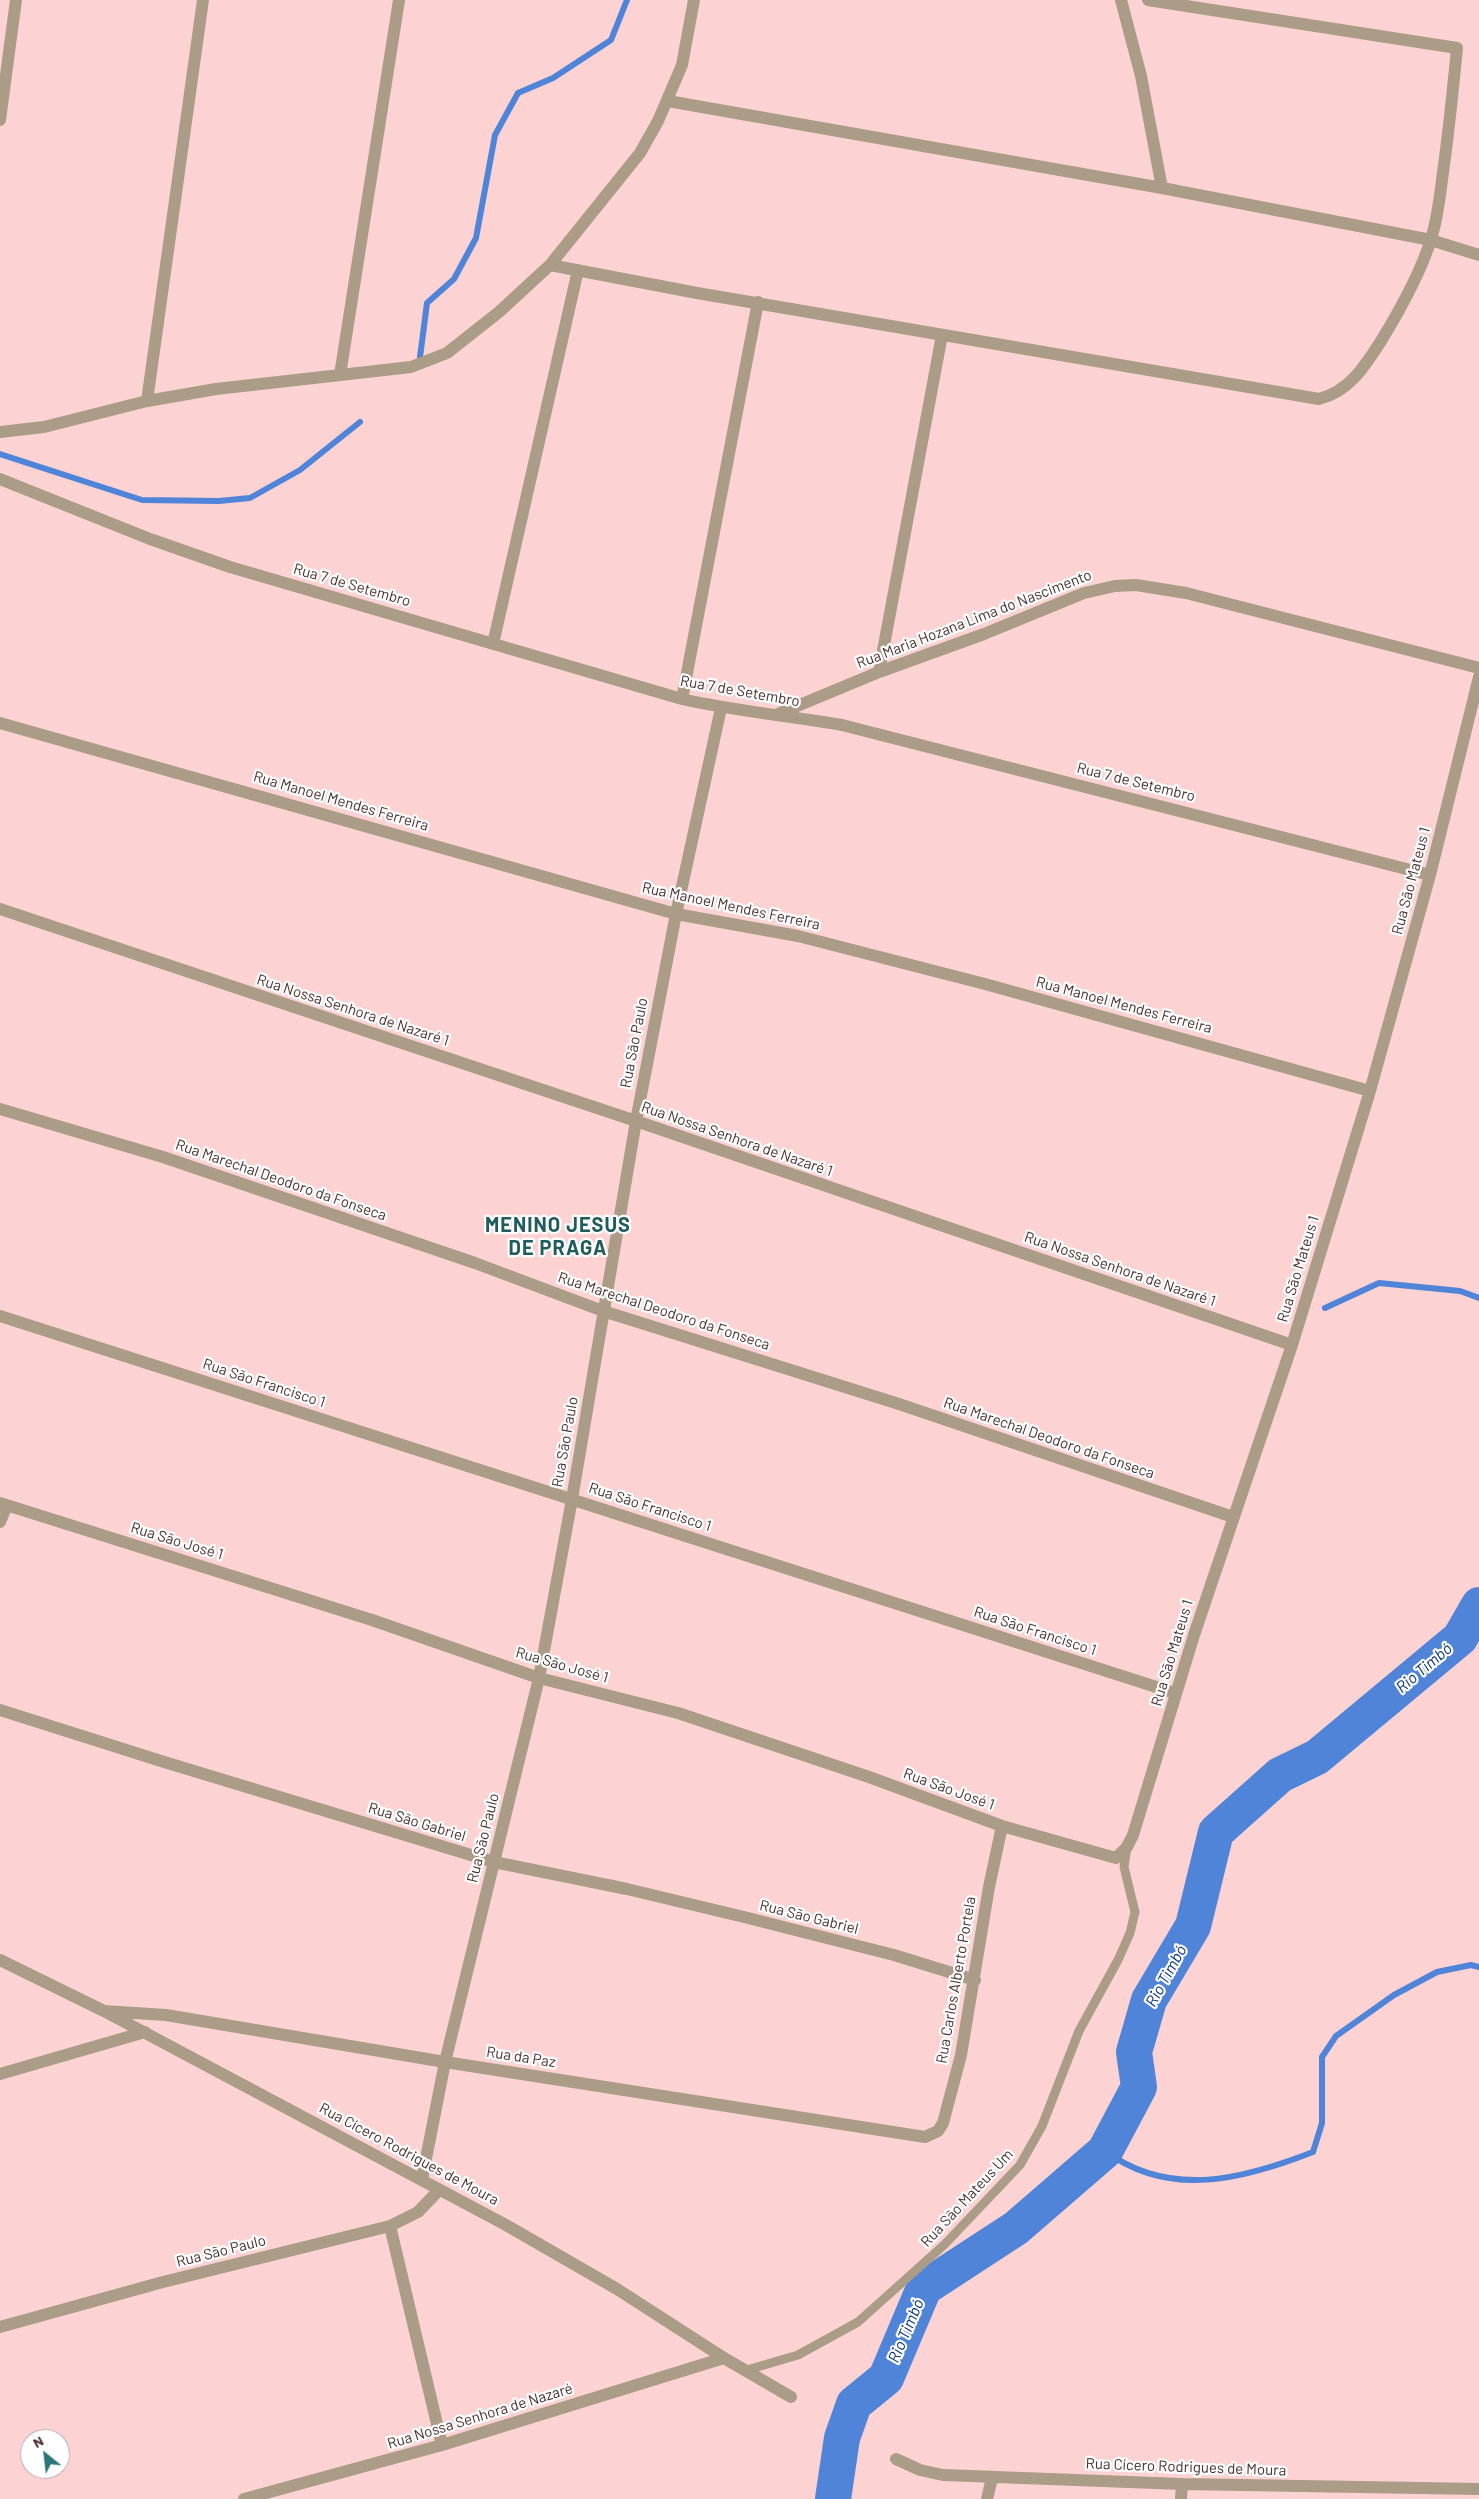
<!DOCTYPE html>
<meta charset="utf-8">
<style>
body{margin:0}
#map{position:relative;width:1479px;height:2499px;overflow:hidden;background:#fcd3d2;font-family:Barlow,sans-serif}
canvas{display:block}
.north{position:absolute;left:20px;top:2429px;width:50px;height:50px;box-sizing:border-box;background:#fff;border:1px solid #b6abab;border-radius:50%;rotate:331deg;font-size:14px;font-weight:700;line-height:20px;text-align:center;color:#492e2e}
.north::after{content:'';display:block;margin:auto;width:18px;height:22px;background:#2c7679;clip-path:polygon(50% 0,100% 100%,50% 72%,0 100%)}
</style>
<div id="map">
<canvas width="1479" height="2499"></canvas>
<div class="north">N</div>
</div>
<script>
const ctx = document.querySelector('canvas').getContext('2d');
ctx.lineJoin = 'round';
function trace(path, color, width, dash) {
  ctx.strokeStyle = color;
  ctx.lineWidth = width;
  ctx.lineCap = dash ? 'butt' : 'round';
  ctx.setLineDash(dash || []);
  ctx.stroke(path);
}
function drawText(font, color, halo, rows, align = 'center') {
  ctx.font = font + ' Barlow,sans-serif';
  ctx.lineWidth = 4.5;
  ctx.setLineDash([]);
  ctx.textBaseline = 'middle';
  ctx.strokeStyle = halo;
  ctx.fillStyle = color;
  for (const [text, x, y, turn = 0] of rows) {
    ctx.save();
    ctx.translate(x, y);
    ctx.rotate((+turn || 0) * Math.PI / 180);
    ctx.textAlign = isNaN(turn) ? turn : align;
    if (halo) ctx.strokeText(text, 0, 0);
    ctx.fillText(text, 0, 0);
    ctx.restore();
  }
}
trace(new Path2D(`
 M420,357L427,303L454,279L476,238L495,135L518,93L553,78L611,40L627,0
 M0,454L142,500L219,501L250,498L300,470L360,422
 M1325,1308L1379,1283L1460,1291L1479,1298
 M1105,2151C1170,2199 1244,2179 1313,2152L1322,2123V2057L1336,2036L1394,1995L1437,1972L1471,1965L1479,1967`), '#4f84d9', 6);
trace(new Path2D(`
 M833,2499L842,2438L854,2404L886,2378L924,2288L1016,2228L1105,2151L1139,2087L1134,2052L1149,2000L1193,1926L1216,1832L1280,1775L1317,1757L1460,1638L1479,1605`), '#4f84d9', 36);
trace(new Path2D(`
 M747,2370L798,2355L858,2322L945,2244L1020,2165L1042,2126L1079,2031L1118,1960L1130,1933L1135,1912L1124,1867L1127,1847`), '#aa9c86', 9);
trace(new Path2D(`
 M1121,0L1141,76L1162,188
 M668,101L1162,188L1431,240L1479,255
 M0,120L16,0
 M550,265L697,293L1319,399C1349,392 1365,366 1381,341C1400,310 1420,275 1431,239C1438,217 1440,195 1443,172C1449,131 1453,89 1457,48L1148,0
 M340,375L399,0
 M147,401L203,0
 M0,432L44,427L147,401L216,389L411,367L447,353L499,312L550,265L640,153L658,121L682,65L694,0
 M0,479L150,539L230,567L682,699C735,711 789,716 842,725L1430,875
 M493,644L578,270
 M879,672L942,335
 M682,699L758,302
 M778,714L879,672L984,634L1084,593L1115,586L1136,585L1186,593L1479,668
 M0,723L676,914L798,936L985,984L1370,1091
 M0,909L636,1121L1292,1345
 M0,1109L163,1157L475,1263L603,1311L899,1404L1233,1517
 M0,1316L1175,1693
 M0,1503L372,1620L539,1678L678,1713L869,1777L1002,1826L1116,1858L1127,1847L1133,1835L1194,1635L1292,1345L1370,1091L1430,875L1479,677
 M0,1522L7,1505
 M0,1710L161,1761L494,1862L627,1889L744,1917L894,1955L975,1980
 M0,1960L104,2011L506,2225L617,2289L724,2358L791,2397
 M104,2011L166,2015L445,2062L925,2137L938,2131L943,2123L961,2055L989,1887L1002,1826
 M0,2074L145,2032
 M422,2179L445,2062L539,1678L572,1499L636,1121L676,914L721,708
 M390,2226L442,2445
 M0,2327L163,2282L390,2226L418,2212L439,2190
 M896,2459L920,2470L943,2475L1182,2484L1479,2489
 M244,2499L442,2445L724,2358
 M987,2499L992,2478
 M1181,2499L1182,2484`), '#aa9c86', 12);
drawText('15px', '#492e2e', '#fff', [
 ["Rua 7 de Setembro",352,585,16],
 ["Rua Maria Hozana Lima do Nascimento",974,619,-21],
 ["Rua 7 de Setembro",740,691,10],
 ["Rua 7 de Setembro",1136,782,14],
 ["Rua Manoel Mendes Ferreira",341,801,16],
 ["Rua São Mateus 1",1411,881,-75],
 ["Rua Manoel Mendes Ferreira",731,906,12],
 ["Rua Manoel Mendes Ferreira",1124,1005,15],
 ["Rua Nossa Senhora de Nazaré 1",353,1010,18],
 ["Rua São Paulo",634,1043,-79],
 ["Rua Nossa Senhora de Nazaré 1",737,1139,19],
 ["Rua Marechal Deodoro da Fonseca",281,1180,19],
 ["Rua Nossa Senhora de Nazaré 1",1120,1269,19],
 ["Rua São Mateus 1",1298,1269,-73],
 ["Rua Marechal Deodoro da Fonseca",664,1311,18],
 ["Rua São Francisco 1",264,1383,18],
 ["Rua Marechal Deodoro da Fonseca",1049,1438,19],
 ["Rua São Paulo",565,1442,-80],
 ["Rua São Francisco 1",650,1507,18],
 ["Rua São José 1",177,1541,17],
 ["Rua São Francisco 1",1035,1631,18],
 ["Rua São Mateus 1",1172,1653,-73],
 ["Rua São José 1",562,1665,16],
 ["Rua São José 1",949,1789,20],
 ["Rua São Gabriel",417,1822,17],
 ["Rua São Paulo",483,1838,-76],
 ["Rua São Gabriel",809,1917,14],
 ["Rua Carlos Alberto Portela",956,1980,-80],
 ["Rua da Paz",521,2057,9],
 ["Rua Cícero Rodrigues de Moura",409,2154,28],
 ["Rua São Mateus Um",967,2198,-47],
 ["Rua São Paulo",221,2251,-14],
 ["Rua Nossa Senhora de Nazaré",480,2416,-17],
 ["Rua Cícero Rodrigues de Moura",1186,2467,2]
]);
drawText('italic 16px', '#00317c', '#fff', [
 ["Rio Timbó",1424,1668,-40],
 ["Rio Timbó",1166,1976,-61],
 ["Rio Timbó",906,2331,-67]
]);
ctx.letterSpacing = '1px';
drawText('bold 20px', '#205b5e', '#fff', [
 ["MENINO JESUS",558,1225],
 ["DE PRAGA",558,1248]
]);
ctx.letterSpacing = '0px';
</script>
